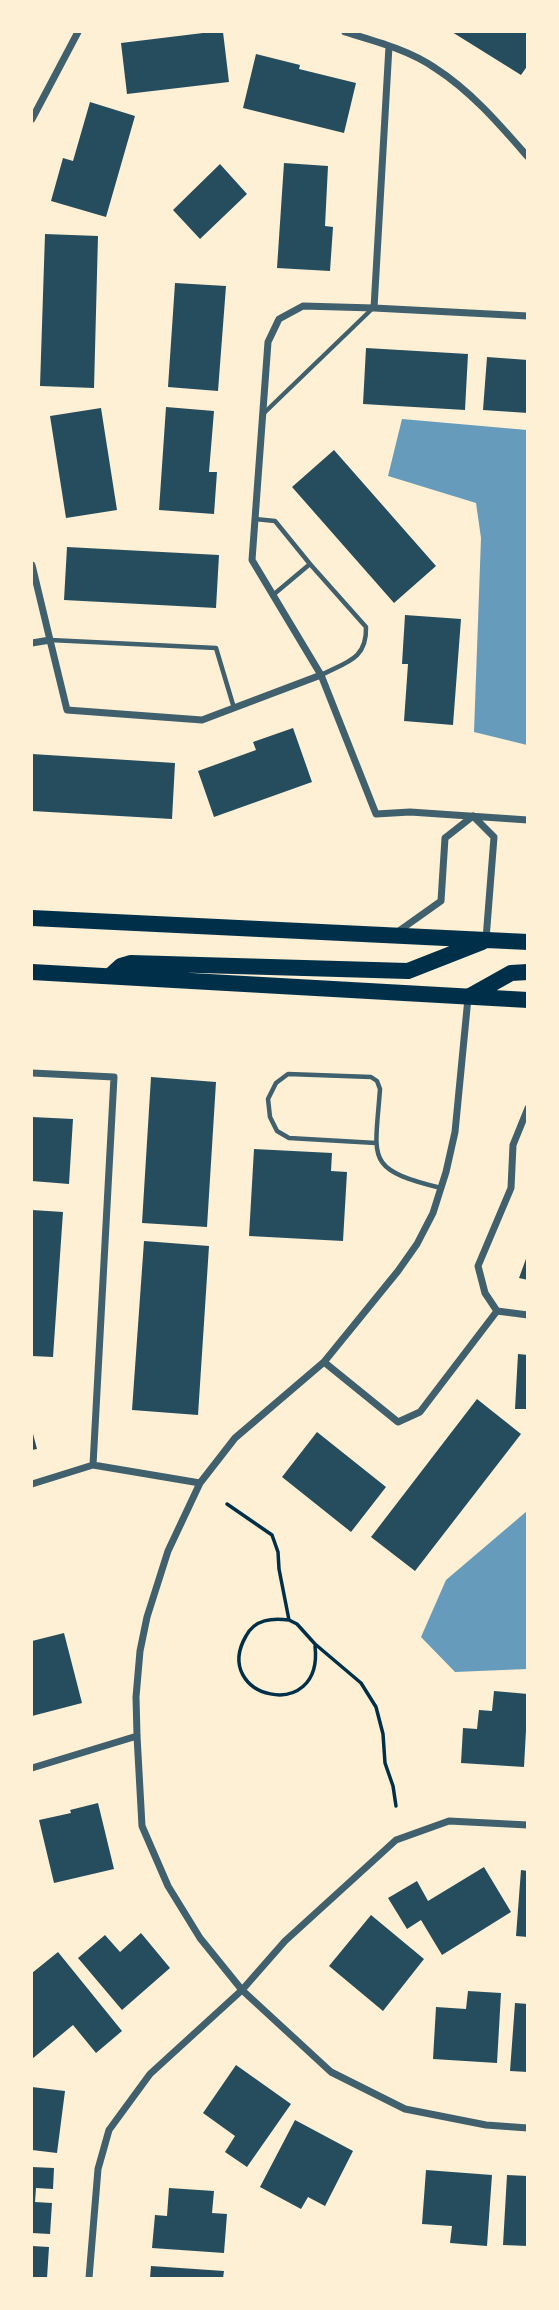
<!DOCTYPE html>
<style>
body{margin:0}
#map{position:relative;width:559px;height:2310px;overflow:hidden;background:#fdf0d5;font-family:Arial,sans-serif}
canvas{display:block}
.frame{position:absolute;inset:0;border:33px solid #fdf0d5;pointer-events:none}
</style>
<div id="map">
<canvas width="559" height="2310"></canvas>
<div class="frame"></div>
</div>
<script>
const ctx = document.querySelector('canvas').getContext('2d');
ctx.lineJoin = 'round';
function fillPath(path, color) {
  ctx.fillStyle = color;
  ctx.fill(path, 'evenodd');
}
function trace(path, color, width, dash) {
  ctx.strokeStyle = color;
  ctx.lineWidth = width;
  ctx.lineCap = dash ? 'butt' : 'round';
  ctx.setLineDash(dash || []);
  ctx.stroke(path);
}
fillPath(new Path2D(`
 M402,419L527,430V745L474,732L481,538L476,503L388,476Z
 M527,1511V1669L455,1672L421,1637L446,1580Z`), '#669bbc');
fillPath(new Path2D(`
 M211,32H223L229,82L127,94L121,43Z
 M452,32H528V65L521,75Z
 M256,54L300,65L299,69L356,83L344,133L243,108Z
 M90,102L135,116L106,217L51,201L63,158L73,161Z
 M284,163L328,166L325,226L333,227L330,271L277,268Z
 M220,164L247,194L200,239L173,210Z
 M45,234L98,236L94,388L40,386Z
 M175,283L226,286L218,391L168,387Z
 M366,348L468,354L465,410L363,404Z
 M487,357L528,360V413L483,410Z
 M166,407L214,411L209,472H217L214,514L159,510Z
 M101,408L117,510L66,518L50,416Z
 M334,450L436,566L394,603L292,487Z
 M67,547L219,555L216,608L64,600Z
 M405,615L461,619L453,725L404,721L408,664H402Z
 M293,728L312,782L214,817L198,771L256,750L253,742Z
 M32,754L175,763L172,819L32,811Z
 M151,1077L216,1082L207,1227L142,1223Z
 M32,1117L73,1119L69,1184L32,1181Z
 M254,1149L332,1153L331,1171L347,1172L343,1241L249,1236Z
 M32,1210L63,1212L53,1357L32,1356Z
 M144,1241L209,1246L198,1415L132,1410Z
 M527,1256H528V1280L519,1278Z
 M518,1354L528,1355V1409H515Z
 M477,1399L521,1434L415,1571L371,1537Z
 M32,1430L37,1449L32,1450Z
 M317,1432L386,1487L351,1532L282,1477Z
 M64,1633L82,1703L32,1716V1641Z
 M494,1691L528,1694L524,1767L461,1763L463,1728L477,1729L479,1710L492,1711Z
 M98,1803L114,1869L54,1883L39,1820L71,1813L70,1810Z
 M484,1867L511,1912L442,1955L421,1920L407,1929L388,1898L417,1881L428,1901Z
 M521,1870L528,1871V1937L516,1936Z
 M371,1915L424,1959L383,2011L329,1966Z
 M141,1933L170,1968L122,2010L78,1958L105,1935L120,1952Z
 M58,1952L122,2031L96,2053L73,2025L32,2059V1973Z
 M468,1991L501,1993L497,2063L433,2059L436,2007L466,2009Z
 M515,2003L528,2004V2072L510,2071Z
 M236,2065L291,2104L247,2167L225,2152L235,2136L203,2113Z
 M32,2087L65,2091L57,2153L32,2150Z
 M295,2120L353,2151L325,2206L308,2197L301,2209L260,2187Z
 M32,2167L54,2168L53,2189L36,2188L35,2202L52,2203L50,2234L32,2233Z
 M426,2170L492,2175L487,2246L450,2243L452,2226L422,2224Z
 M507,2175L528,2176V2246L503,2245Z
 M169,2188L214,2191L212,2213L227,2214L224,2253L152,2248L155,2215L167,2216Z
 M32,2246L49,2247L47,2278H32Z
 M151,2266L224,2271L223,2278H150Z`), '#264d5e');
trace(new Path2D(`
 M227,1504L272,1535L278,1552L279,1569L289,1620L297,1624L315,1644L361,1683L376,1707L383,1734L385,1763L393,1786L396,1806
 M289,1620C272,1618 255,1619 246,1636C210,1698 324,1725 315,1646`), '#003049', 3.5);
trace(new Path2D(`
 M263,414L373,308
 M255,519L275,521L310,564L273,595
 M310,564L366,627C367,659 347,662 321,675
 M50,640L216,648L234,708
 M376,1143L289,1138L277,1131L270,1117L268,1099L276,1083L288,1074L371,1077L377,1081L380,1089C375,1160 364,1169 441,1188`), '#3f606c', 4.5);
trace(new Path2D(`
 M345,32C375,41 409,50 435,68C471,91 500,125 528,157
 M389,46L374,308L303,306L279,319L268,342L252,560L321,675L376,814L410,812L528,820
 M32,119L78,32
 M374,308L528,316
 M32,565L50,640
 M32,643L50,640L67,710L202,720L321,675
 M396,933L441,901L445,838L473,816L494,837L486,939
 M468,998L455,1132L446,1172L433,1213L417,1244L398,1271L324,1362L235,1438L200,1483L168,1551L147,1617L140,1651L136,1697L137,1736L142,1826L168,1886L200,1938L242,1990L331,2072L405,2109L486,2125L528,2128
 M32,1073L114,1077L93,1465
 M497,1311L485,1293L478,1266L511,1188L513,1145L528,1108
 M497,1311L528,1315
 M324,1362L398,1422L420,1412L497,1311
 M32,1484L93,1465L200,1483
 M32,1768L137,1736
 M89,2278L98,2169L109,2130L150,2074L242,1990L285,1941L396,1840L449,1821L528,1825`), '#3f606c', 7);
trace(new Path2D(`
 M32,918L528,942
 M32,972L528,1000
 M110,976L121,966L131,963L408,971L482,942
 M470,996L511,973L528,972`), '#003049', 16);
</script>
